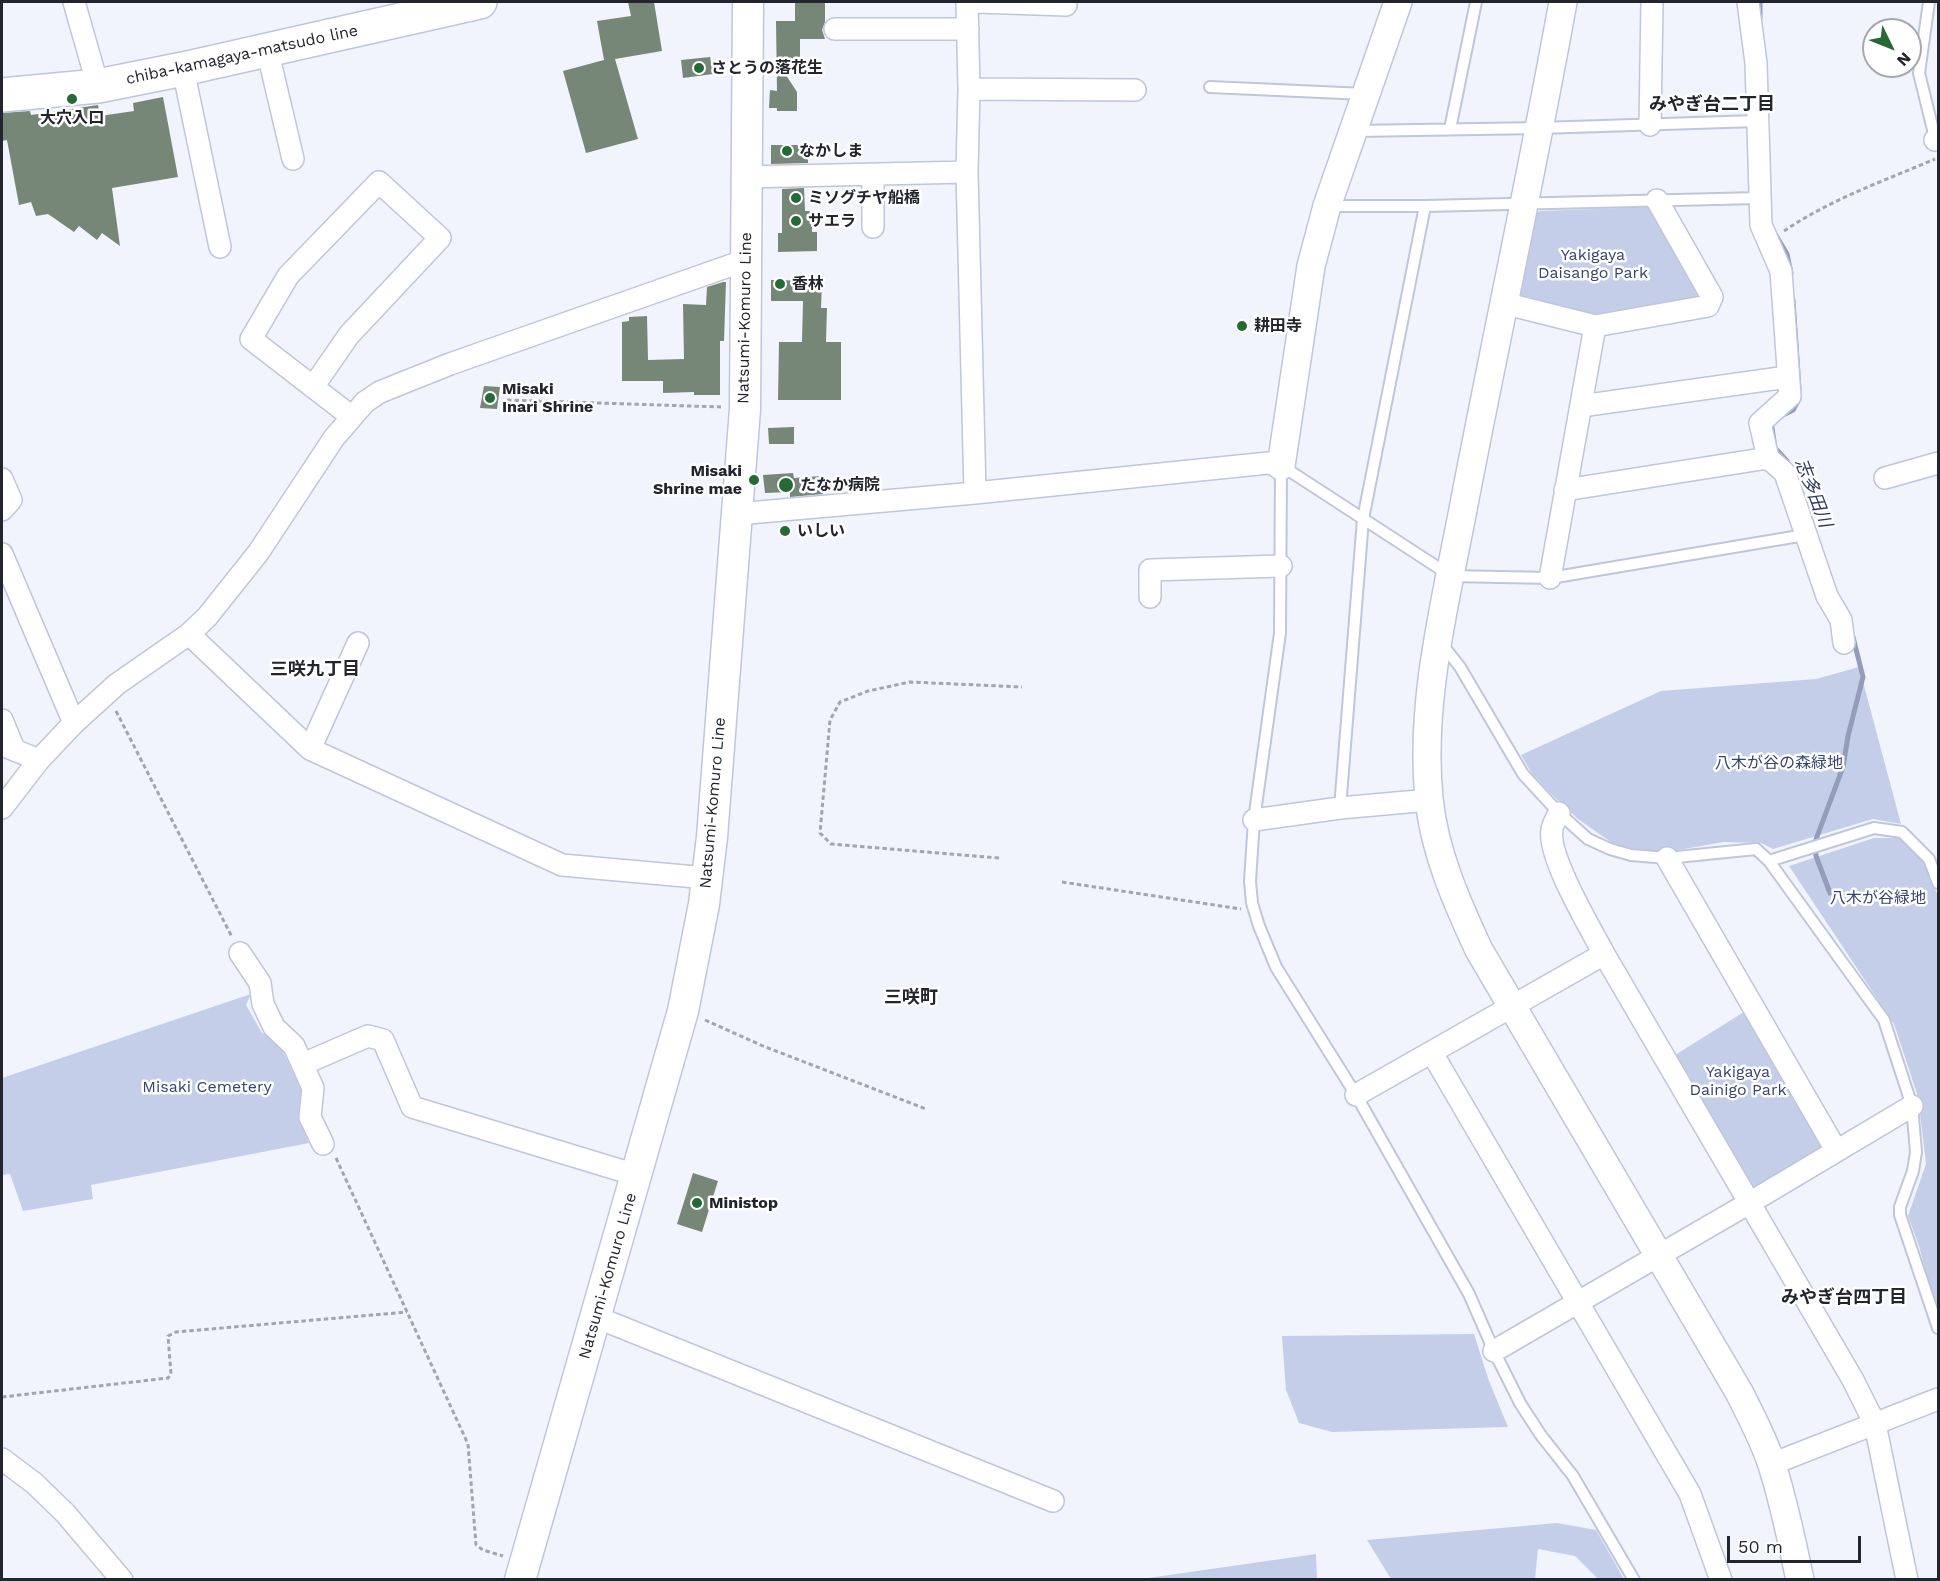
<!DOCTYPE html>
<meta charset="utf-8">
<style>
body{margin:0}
#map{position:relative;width:1940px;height:1581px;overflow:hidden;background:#f1f4fd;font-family:"Work Sans",sans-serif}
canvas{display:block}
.frame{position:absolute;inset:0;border:3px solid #22252d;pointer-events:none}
.north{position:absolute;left:1862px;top:18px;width:60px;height:60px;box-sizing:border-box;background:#fff;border:2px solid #a7a8ab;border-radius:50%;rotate:133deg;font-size:16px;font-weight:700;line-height:24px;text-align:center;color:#22252d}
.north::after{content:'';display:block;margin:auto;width:21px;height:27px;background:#266934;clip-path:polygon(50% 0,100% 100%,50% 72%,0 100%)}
.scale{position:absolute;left:1727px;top:1536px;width:134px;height:27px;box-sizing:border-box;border:3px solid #22252d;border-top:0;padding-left:8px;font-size:18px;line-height:21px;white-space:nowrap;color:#22252d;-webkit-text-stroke:4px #fff;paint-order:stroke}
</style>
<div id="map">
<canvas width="1940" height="1581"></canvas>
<div class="frame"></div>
<div class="north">N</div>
<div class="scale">50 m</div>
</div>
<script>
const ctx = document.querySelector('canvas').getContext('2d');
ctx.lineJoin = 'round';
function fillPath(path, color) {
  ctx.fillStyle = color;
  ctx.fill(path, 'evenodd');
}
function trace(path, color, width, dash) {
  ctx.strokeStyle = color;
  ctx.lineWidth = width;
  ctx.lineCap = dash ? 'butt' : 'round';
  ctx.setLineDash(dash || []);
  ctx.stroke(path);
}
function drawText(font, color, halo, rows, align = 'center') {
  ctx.font = font + ' "Work Sans","Noto Sans JP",sans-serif';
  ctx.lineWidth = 5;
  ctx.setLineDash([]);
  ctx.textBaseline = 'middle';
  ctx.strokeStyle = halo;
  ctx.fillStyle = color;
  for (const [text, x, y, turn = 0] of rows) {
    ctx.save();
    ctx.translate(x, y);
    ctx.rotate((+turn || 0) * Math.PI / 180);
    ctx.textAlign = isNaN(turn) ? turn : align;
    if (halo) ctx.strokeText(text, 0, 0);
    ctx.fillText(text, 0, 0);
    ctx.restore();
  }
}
fillPath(new Path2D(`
 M1651,207L1704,292L1701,303L1591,319L1516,296L1531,216L1540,211Z
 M1859,667L1901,824L1873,819L1773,849L1761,843L1724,842L1678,850L1648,851L1615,845L1578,819L1546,789L1531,772L1521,755L1661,691L1816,679Z
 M1874,838H1899L1924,863L1938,896V1312L1933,1299L1919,1246L1908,1216L1926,1164L1918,1097L1894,1024L1789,866Z
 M251,994L246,1005L262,1033L276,1038L302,1090L299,1119L309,1143L91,1185L93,1199L23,1211L10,1174L2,1175V1078Z
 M1747,1010L1826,1143L1824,1152L1758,1191L1750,1187L1672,1057Z
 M1474,1334L1489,1381L1508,1427L1332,1432L1299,1423L1286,1390L1282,1336Z
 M1557,1523L1596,1530L1624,1579H1598L1575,1556L1538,1549L1535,1579H1391L1367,1540Z
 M1316,1554L1317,1579H1141Z`), '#c5cee9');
trace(new Path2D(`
 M1760,2V18
 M1771,227L1787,254L1791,273
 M1793,300L1799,389
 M1781,416L1793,410L1799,399
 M1771,421L1775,448L1787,461
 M1830,893L1816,856L1815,842L1843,767L1848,736L1863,677L1853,637`), '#939cb8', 5);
fillPath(new Path2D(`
 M628,2H654L662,51L615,59L638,139L586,153L563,71L604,60L597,21L631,16Z
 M795,2H825V22L822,30L825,39H800V65L780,66L797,92V111H777V108H769L770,90L777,91L776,21H795Z
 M710,57L713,74L683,78L681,60Z
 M163,97L178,177L112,188L120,246L102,233L97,240L79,226L74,232L48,214L36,216L31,202L19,205L7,140L2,141V113L30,111L31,115L98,105L100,116L134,111L133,103Z
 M771,145H808V163L771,164Z
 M804,188L805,211H812V232H817V251L778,252V233H782V189Z
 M771,280L822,281L821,308H827L826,342H841V400H778L779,342H802L803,301H771Z
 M723,282H726L724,341H720V395H694V392L663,393V381H622V322L629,321V317L647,316L648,360L684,359L683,304L706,305L707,287Z
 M484,386L500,387L497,409L480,408Z
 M794,427V444H769L768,428Z
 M793,473L794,478L822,476L823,494L790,497V492L765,493L763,475Z
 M693,1173L718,1181L702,1232L677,1224Z`), '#768777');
const service = new Path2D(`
 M1929,2L1919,73L1936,142
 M1210,87L1365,94
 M1450,129L1476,2
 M1355,131L1540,128L1757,121
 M1327,206H1425L1759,198
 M1281,466L1280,633L1254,820L1250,881L1252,903L1259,926L1276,967L1356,1095L1469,1294L1494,1351L1520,1403L1540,1434L1573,1476L1634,1580
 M1282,466L1451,576L1550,578L1805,535
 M1441,643L1460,667L1523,774L1559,813L1588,839L1610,849L1631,855L1667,858L1756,849L1769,861L1884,1020L1912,1106L1916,1152L1913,1171L1900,1207V1215L1938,1328
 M1340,808L1363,519L1425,206
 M1769,861L1874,828L1902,832L1929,859L1938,883`);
const minor = new Path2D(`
 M74,2L98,86
 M967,2L969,89L967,172L975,493
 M977,2L1066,5
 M1748,2L1756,63L1761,225L1781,271L1790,396L1760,423L1768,458L1785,473L1827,596L1841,620L1844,643
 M835,29H968
 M267,49L293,159
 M183,69L220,247
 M969,89L1135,90
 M1650,125L1652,2
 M1935,140L1938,138
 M746,177L967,172
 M873,227V175
 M1503,303L1595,326L1708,306L1712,297L1657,200
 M313,387L349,335L440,238L379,182L288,276L251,339L352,417
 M1581,406L1787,377
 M1885,478L1938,463
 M2,479L11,500L2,510
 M1565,490L1768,458
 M737,514L975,493L1268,463L1281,466
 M2,554L74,723
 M1550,578L1595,326
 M1150,597V570L1281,566
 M189,634L310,749L562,865L707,878
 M2,720L14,749
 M2,745L39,760
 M310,749L358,643
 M2,808L39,760L74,723L117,684L189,634L207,617L258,553L334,438L365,402L380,392L450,364L746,260
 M1559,813C1557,818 1552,825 1552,830C1547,856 1591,929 1604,954L1853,1380L1875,1424L1907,1580
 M1254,820L1340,808L1429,800
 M1667,858L1836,1150
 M240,953L260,983L263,1004L274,1027L294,1046L313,1088L310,1117L323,1144
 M1432,1053L1690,1494L1721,1580
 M303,1064L368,1036L383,1040L412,1107L636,1175
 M1356,1095L1604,954
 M596,1317L1053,1501
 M1494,1351L1751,1202L1912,1106
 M2,1459L34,1483L65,1513L122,1580
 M1772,1464L1938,1399`);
const tertiary = new Path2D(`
 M1563,2C1533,168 1497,333 1465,499C1447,596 1419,700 1429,798C1434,851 1457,903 1479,950L1739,1392C1751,1416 1764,1440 1772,1465C1784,1503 1792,1541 1800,1580
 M1281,466L1311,266L1327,206L1398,2`);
const secondary = new Path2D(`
 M520,1580L683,1011L704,904L712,837L745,409L748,2`);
const primary = new Path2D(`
 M2,95L98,86L183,69L480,2`);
trace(service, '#bfc6dc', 14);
trace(minor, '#bfc6dc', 24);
trace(tertiary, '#bfc6dc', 30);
trace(secondary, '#bfc6dc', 33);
trace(primary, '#bfc6dc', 36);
trace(new Path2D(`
 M1784,231C1831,199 1884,181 1935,159
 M507,400L721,407
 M116,711L232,937
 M999,858L831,844L820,833L830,720L840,702L868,691L910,682L1022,687
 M1062,882L1241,909
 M705,1020L763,1046L926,1109
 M336,1158L468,1444L476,1545L483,1550L503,1556
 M2,1397L168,1378L171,1374L168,1336L176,1332L407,1312`), '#a2a5ae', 3, [4.5, 3]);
trace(service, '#fff', 10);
trace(minor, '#fff', 21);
trace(tertiary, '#fff', 27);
trace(secondary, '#fff', 30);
trace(primary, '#fff', 33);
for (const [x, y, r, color] of [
 [699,68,6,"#266934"],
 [72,99,6,"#266934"],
 [787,151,6,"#266934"],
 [796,198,6,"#266934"],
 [796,221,6,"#266934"],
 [780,284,6,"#266934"],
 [1242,326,6,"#266934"],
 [490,398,6,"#266934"],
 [754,480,6,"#266934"],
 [786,485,8,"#266934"],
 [785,531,6,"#266934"],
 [697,1203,6,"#266934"]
]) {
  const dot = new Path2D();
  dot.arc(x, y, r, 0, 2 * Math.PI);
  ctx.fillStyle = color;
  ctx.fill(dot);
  trace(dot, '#fff', 2);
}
drawText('16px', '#22252d', '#fff', [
 ["chiba-kamagaya-matsudo line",242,55,-12],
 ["Natsumi-Komuro Line",745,318,-89],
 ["Natsumi-Komuro Line",713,803,-85],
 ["Natsumi-Komuro Line",608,1276,-74]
]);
drawText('bold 16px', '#22252d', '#fff', [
 ["さとうの落花生",711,68],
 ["大穴入口",72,118,"center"],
 ["なかしま",799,151],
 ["ミソグチヤ船橋",808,198],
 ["サエラ",808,221],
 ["香林",792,284],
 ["耕田寺",1254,326],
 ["Misaki",502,389],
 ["Inari Shrine",502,407],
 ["Misaki",742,471,"right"],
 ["Shrine mae",742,489,"right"],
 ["たなか病院",800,485],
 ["いしい",797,531],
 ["Ministop",709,1203]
], 'left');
drawText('16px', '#39446e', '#fff', [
 ["Yakigaya",1593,255],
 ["Daisango Park",1593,273],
 ["八木が谷の森緑地",1779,763],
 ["八木が谷緑地",1878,898],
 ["Yakigaya",1738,1072],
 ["Dainigo Park",1738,1090],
 ["Misaki Cemetery",207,1087]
]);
drawText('bold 18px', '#22252d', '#fff', [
 ["みやぎ台二丁目",1712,105],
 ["三咲九丁目",315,670],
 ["三咲町",911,998],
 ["みやぎ台四丁目",1844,1298]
]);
drawText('italic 18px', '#2c375f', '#fff', [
 ["志多田川",1813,493,69]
]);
</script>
